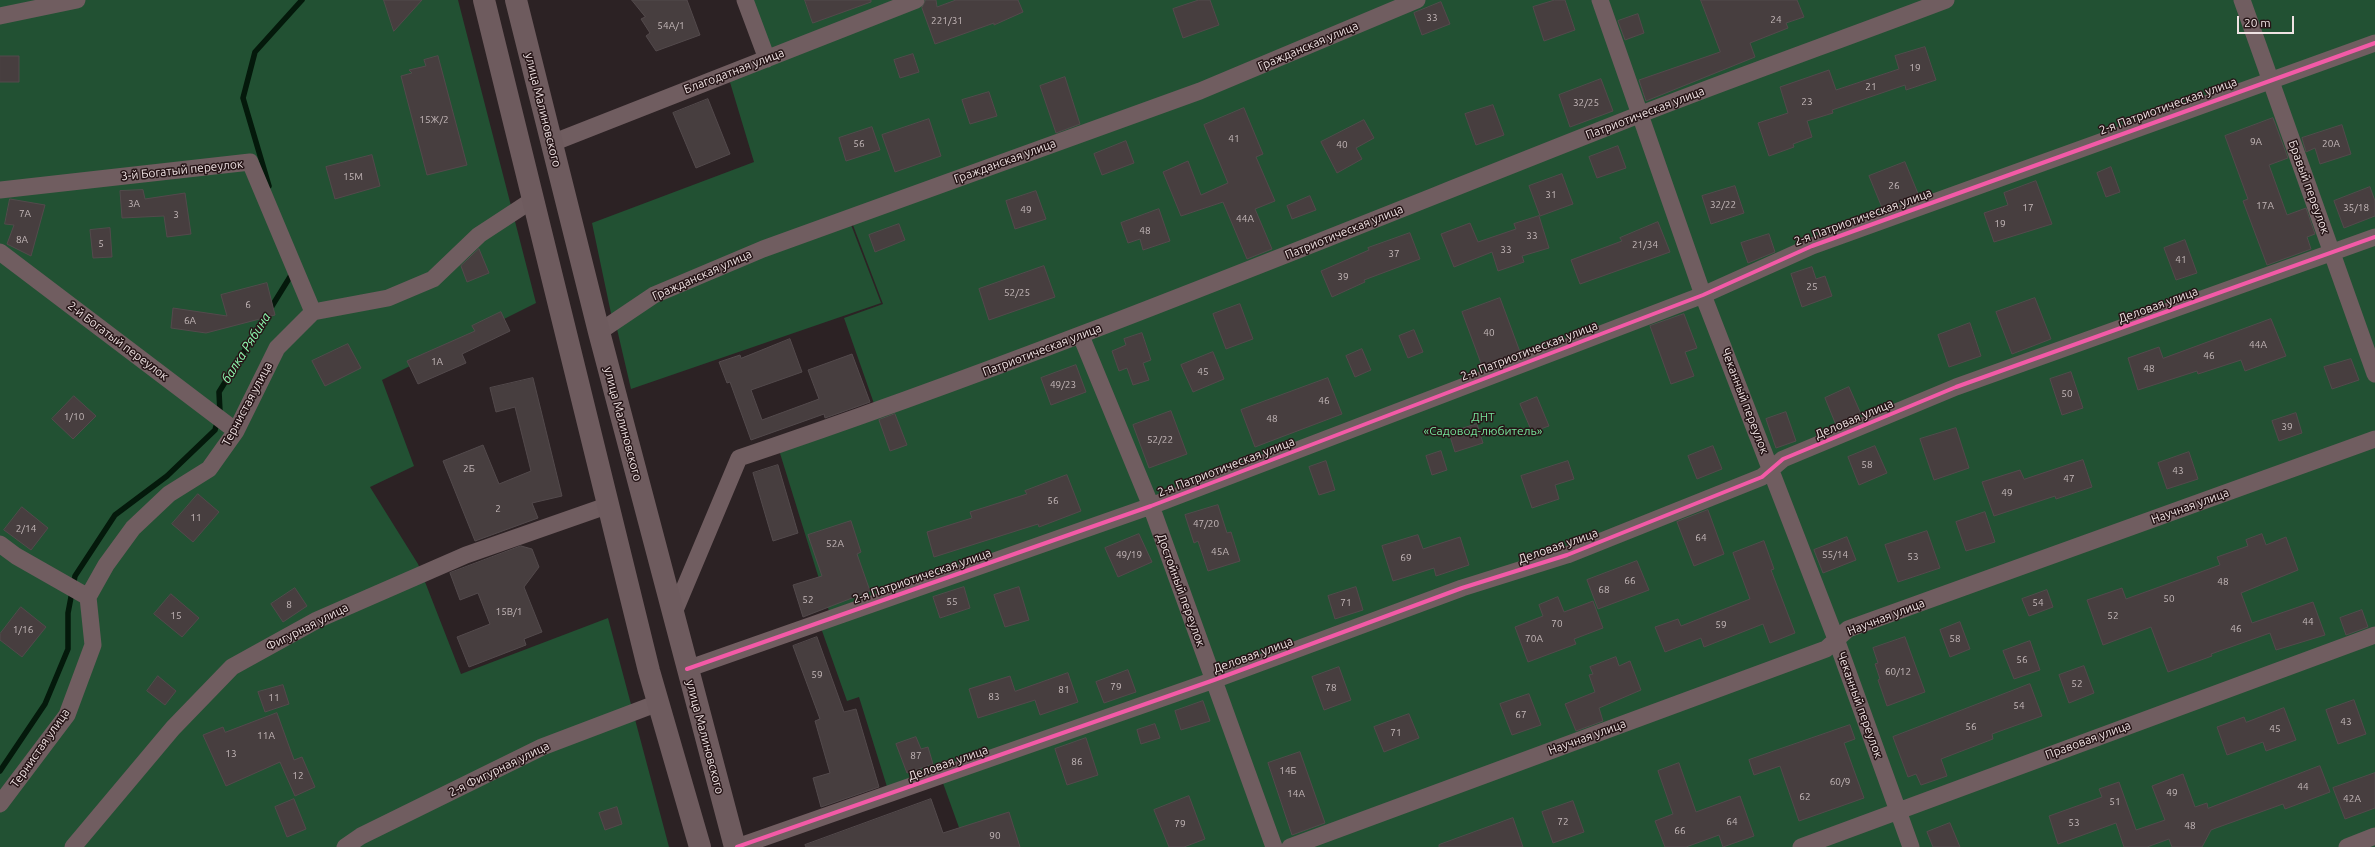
<!DOCTYPE html>
<meta charset="utf-8">
<style>
body{margin:0}
#map{position:relative;width:2375px;height:847px;overflow:hidden;background:#2c2224;font-family:Ubuntu,sans-serif}
canvas{display:block}
.scale{position:absolute;left:2237px;top:16px;width:57px;height:18px;box-sizing:border-box;border:2px solid #efe2e3;border-top:0;padding-left:5px;font-size:12px;line-height:14px;white-space:nowrap;color:#efe2e3;-webkit-text-stroke:3px #261517;paint-order:stroke}
</style>
<div id="map">
<canvas width="2375" height="847"></canvas>
<div class="scale">20 m</div>
</div>
<script>
const ctx = document.querySelector('canvas').getContext('2d');
ctx.lineJoin = 'round';
function fillPath(path, color) {
  ctx.fillStyle = color;
  ctx.fill(path, 'evenodd');
}
function trace(path, color, width, dash) {
  ctx.strokeStyle = color;
  ctx.lineWidth = width;
  ctx.lineCap = dash ? 'butt' : 'round';
  ctx.setLineDash(dash || []);
  ctx.stroke(path);
}
function drawText(font, color, halo, rows, align = 'center') {
  ctx.font = font + ' Ubuntu,sans-serif';
  ctx.lineWidth = 3;
  ctx.setLineDash([]);
  ctx.textBaseline = 'middle';
  ctx.strokeStyle = halo;
  ctx.fillStyle = color;
  for (const [text, x, y, turn = 0] of rows) {
    ctx.save();
    ctx.translate(x, y);
    ctx.rotate((+turn || 0) * Math.PI / 180);
    ctx.textAlign = isNaN(turn) ? turn : align;
    if (halo) ctx.strokeText(text, 0, 0);
    ctx.fillText(text, 0, 0);
    ctx.restore();
  }
}
fillPath(new Path2D(`
 M0,0H458L536,303L382,380L414,466L370,487L418,564L461,674L608,618L669,847H0Z
 M753,0H2375V847H966L939,772L888,790L859,697L847,701L821,628L833,624L779,450L878,415L844,318L883,304L848,212L612,318L592,223L754,162L729,79L776,62Z
 M850,222L881,303L631,389L617,329L661,298Z`), '#225133');
trace(new Path2D(`
 M269,186L243,98L255,52L302,0
 M0,771L45,704L68,649V613L75,576L115,515L167,476L215,430L220,412L219,392L293,272`), '#04190b', 5.5);
const building = new Path2D(`
 M384,0H422L394,31Z
 M632,0H687L700,35L656,51L646,36L650,33L641,19L645,17Z
 M805,0H871V2L813,23Z
 M926,0H936L937,7L956,0H1018L1023,12L994,25V23L935,44L922,8Z
 M1199,0H1210L1219,25L1183,38L1173,9Z
 M1555,0H1565L1575,30L1544,41L1533,7Z
 M1701,0H1797L1804,17L1786,23L1788,28L1750,43L1755,57L1646,101L1639,80L1720,52Z
 M1441,2L1450,24L1422,35L1414,13Z
 M1638,14L1644,33L1625,40L1618,21Z
 M1925,47L1936,80L1906,90L1905,85L1832,110L1833,113L1807,121L1812,137L1793,144L1794,147L1769,156L1758,123L1788,113L1780,87L1829,70L1836,90L1899,69L1895,56Z
 M913,54L919,72L900,78L894,60Z
 M0,56H19V82H0Z
 M438,56L467,165L427,175L401,76L412,73L409,70L426,66L424,60Z
 M1065,77L1080,124L1056,133L1040,86Z
 M1601,79L1613,111L1570,127L1559,95Z
 M989,92L997,116L970,124L962,100Z
 M708,99L730,154L696,168L673,113Z
 M1493,105L1504,135L1476,145L1465,114Z
 M1244,108L1263,154L1256,157L1275,201L1255,209L1272,249L1247,259L1223,202L1181,216L1163,172L1188,161L1201,195L1228,183L1204,125Z
 M2273,118L2288,158L2269,165L2287,215L2306,208L2315,234L2307,237L2311,249L2267,265L2243,201L2248,199L2225,136Z
 M929,119L941,156L895,172L882,135Z
 M1364,120L1374,138L1356,148L1362,159L1337,173L1321,142Z
 M2342,125L2351,154L2320,164L2315,148L2306,152L2302,138Z
 M872,127L880,150L846,161L839,138Z
 M1126,141L1134,163L1102,175L1094,154Z
 M1618,146L1626,168L1597,178L1589,157Z
 M372,155L380,186L335,199L326,167Z
 M1905,162L1919,196L1883,210L1869,176Z
 M2111,167L2120,192L2106,197L2097,173Z
 M1562,174L1573,204L1540,216L1529,186Z
 M2036,181L2052,224L1994,242L1984,213L2008,205L2004,193Z
 M1735,186L1744,213L1711,224L1702,196Z
 M2370,187L2375,201V216L2344,228L2334,201Z
 M143,190L145,199L185,193L191,234L167,237L164,216L122,218L120,191Z
 M1036,191L1046,219L1015,229L1006,201Z
 M1310,196L1316,210L1292,219L1287,206Z
 M10,199L45,205L31,256L7,244L14,225L5,224Z
 M1159,209L1170,241L1143,250L1140,239L1128,243L1121,223Z
 M1539,216L1549,248L1522,256L1524,262L1498,271L1492,252L1454,267L1441,234L1470,223L1478,242L1516,229L1514,224Z
 M1658,222L1670,252L1580,284L1571,260L1622,241L1620,238Z
 M899,224L905,240L875,252L869,235Z
 M110,228L112,257L93,258L90,230Z
 M1410,233L1420,259L1364,280L1365,282L1332,297L1321,271L1369,250L1368,248Z
 M1769,234L1775,252L1748,263L1741,243Z
 M2185,240L2197,273L2176,280L2164,248Z
 M479,249L489,273L467,282L461,266Z
 M1044,266L1055,297L989,320L979,289Z
 M1812,267L1816,279L1825,276L1832,296L1802,307L1791,274Z
 M267,283L275,315L206,333L171,328L173,308L227,316L221,295Z
 M1500,298L1520,352L1482,366L1462,312Z
 M2035,298L2051,339L2012,354L1996,312Z
 M1240,304L1253,339L1226,349L1213,314Z
 M501,312L510,331L462,354L466,363L418,384L407,361L475,331L472,326Z
 M1684,314L1697,348L1685,352L1694,376L1671,384L1650,326Z
 M2271,319L2286,356L2245,371L2241,360L2198,374L2197,371L2138,390L2128,358L2159,347L2163,358Z
 M1970,323L1981,356L1949,367L1938,335Z
 M1414,330L1423,352L1408,358L1399,336Z
 M1142,333L1151,360L1143,363L1149,380L1133,385L1127,368L1119,371L1112,351L1126,345L1124,339Z
 M790,339L802,372L751,390L762,420L819,399L808,370L852,354L870,402L825,418L824,414L751,440L730,382L727,383L719,362L740,355L741,358Z
 M348,344L361,368L325,386L312,361Z
 M1362,349L1371,370L1355,377L1346,356Z
 M1213,352L1224,379L1193,392L1181,365Z
 M2351,359L2359,380L2332,389L2324,367Z
 M1076,365L1086,392L1051,405L1041,378Z
 M2071,372L2083,408L2062,415L2050,379Z
 M533,378L562,496L532,503L538,518L475,541L443,461L483,445L499,484L531,471L515,407L496,412L490,388Z
 M1328,378L1342,414L1255,447L1241,410Z
 M1849,387L1861,414L1836,425L1825,398Z
 M74,396L96,416L73,439L52,419Z
 M1537,397L1549,426L1532,432L1520,404Z
 M1171,411L1187,454L1149,468L1133,425Z
 M1786,412L1796,441L1776,448L1766,419Z
 M2296,413L2302,433L2279,441L2272,421Z
 M895,414L907,445L890,451L879,420Z
 M1477,424L1483,443L1455,452L1449,433Z
 M1956,428L1969,468L1934,480L1920,439Z
 M1713,446L1722,469L1697,479L1688,456Z
 M1875,446L1887,473L1859,485L1848,457Z
 M1441,451L1447,470L1432,475L1426,456Z
 M2189,452L2198,479L2167,489L2158,463Z
 M2083,460L2092,487L2056,499L2055,496L1994,516L1982,482L2020,470L2024,479Z
 M1326,461L1335,490L1319,495L1309,467Z
 M1568,461L1574,479L1555,485L1559,499L1532,508L1521,476Z
 M778,465L798,533L773,541L753,473Z
 M1067,475L1081,511L1039,527L1038,524L934,557L927,532L972,518L970,512L1027,494L1025,491Z
 M198,494L219,512L193,542L172,524Z
 M1218,505L1227,533L1231,532L1240,561L1208,571L1198,541L1194,543L1185,515Z
 M22,507L48,528L31,550L4,530Z
 M1708,510L1724,554L1694,566L1677,522Z
 M1985,512L1995,542L1966,551L1956,522Z
 M851,521L861,552L857,554L870,591L803,617L793,585L822,576L808,535Z
 M1927,531L1940,568L1898,582L1885,545Z
 M1139,534L1152,562L1118,577L1105,548Z
 M2262,534L2266,545L2286,537L2298,570L2241,593L2252,623L2313,602L2325,635L2276,650L2270,633L2211,654L2212,656L2168,672L2151,627L2103,645L2087,600L2122,588L2126,599L2220,565L2217,557L2248,546L2246,540Z
 M1418,535L1423,549L1460,537L1469,565L1436,576L1434,568L1393,581L1382,546Z
 M1847,537L1856,560L1823,573L1814,550Z
 M1764,541L1774,569L1771,570L1795,633L1770,643L1763,624L1704,647L1701,638L1665,652L1655,627L1678,619L1681,626L1750,599L1733,553Z
 M521,546L532,549L539,567L524,587L542,632L524,639L526,645L469,667L457,637L490,624L478,593L460,600L450,573Z
 M1637,561L1649,590L1598,609L1587,580Z
 M964,587L970,608L940,618L933,597Z
 M1019,587L1029,620L1005,627L994,595Z
 M1356,587L1363,610L1335,619L1328,596Z
 M295,588L307,606L283,622L271,604Z
 M2047,590L2053,607L2029,616L2022,599Z
 M171,594L199,618L182,637L154,614Z
 M1558,597L1564,612L1593,601L1603,628L1574,639L1576,644L1528,662L1515,627L1543,616L1539,605Z
 M21,607L46,627L22,657L0,640V634Z
 M2362,610L2368,627L2346,635L2340,618Z
 M1960,622L1970,649L1950,657L1940,630Z
 M817,637L844,712L856,709L879,787L821,807L813,778L830,773L815,721L820,719L793,646Z
 M1905,637L1925,692L1887,706L1878,680L1880,679L1875,664L1878,663L1873,648Z
 M2030,641L2040,670L2014,679L2003,651Z
 M1616,657L1619,666L1630,661L1641,690L1599,708L1603,721L1576,731L1565,704L1595,692L1589,675L1593,674L1590,667Z
 M2084,666L2094,693L2069,703L2059,675Z
 M1339,667L1351,700L1324,710L1312,677Z
 M1128,670L1136,692L1104,703L1096,682Z
 M1068,673L1078,702L1040,715L1035,700L978,718L969,689L1010,676L1015,691Z
 M158,676L176,691L165,705L147,691Z
 M2030,684L2042,716L1992,734L1993,739L1941,759L1947,776L1921,785L1916,774L1908,777L1893,737Z
 M283,685L289,704L265,712L258,692Z
 M1529,694L1541,725L1512,735L1500,704Z
 M2354,700L2366,734L2338,744L2326,710Z
 M1203,701L1210,721L1181,730L1175,711Z
 M2284,708L2296,740L2266,751L2263,742L2227,755L2217,727L2244,717L2246,722Z
 M277,713L294,760L302,757L315,787L295,796L280,762L226,786L203,735L223,727L225,732Z
 M1409,714L1419,738L1384,752L1374,727Z
 M1155,724L1160,738L1141,744L1137,730Z
 M1850,725L1855,739L1844,743L1864,798L1799,821L1780,766L1754,775L1749,760Z
 M916,737L921,749L928,747L933,764L907,773L896,744Z
 M1086,738L1098,775L1067,785L1055,749Z
 M1300,752L1325,823L1292,835L1268,763Z
 M1679,763L1696,812L1740,796L1754,836L1723,847L1719,835L1686,847H1665L1655,821L1673,814L1658,771Z
 M2320,766L2330,792L2285,809L2283,804L2216,828L2211,830L2202,847H2172L2169,839L2147,847H2124L2116,823L2058,844L2049,816L2102,797L2099,789L2119,782L2136,830L2165,820L2152,786L2183,774L2195,807L2207,803L2208,808Z
 M2375,773V808L2345,819L2333,788Z
 M1189,796L1205,839L1184,847H1169L1154,810Z
 M294,799L306,829L287,837L275,807Z
 M931,799L943,833L1009,812L1020,847H806L805,845Z
 M1573,801L1584,832L1553,843L1542,812Z
 M617,807L622,824L605,830L599,813Z
 M1513,818L1523,847H1439V845Z
 M1950,823L1960,847H1933L1927,832Z`);
fillPath(building, '#473e3f');
trace(building, '#534a4c', 1);
trace(new Path2D(`
 M745,0L767,59
 M1600,0L1703,295L1836,639L1911,847
 M2242,0L2375,374
 M0,16L77,0
 M552,143L916,0
 M0,190L250,162L313,312
 M0,252L236,431
 M599,332L654,295L763,249L1200,91L1417,0
 M1081,336L1151,506L1274,847
 M0,544L16,556L88,597
 M673,615L739,458C1043,356 1338,233 1636,116C1739,76 1843,39 1946,0
 M687,669L1151,506L1703,295L1812,246L2375,43
 M0,804L67,715L93,645L88,597L106,565L133,528L169,494L209,469L236,431L277,348L313,312L388,298L433,279L479,235L534,199
 M73,847L173,728L232,667L317,620L466,555L609,505
 M345,847L361,836L542,747L658,703
 M737,847L1214,680L1462,588L1567,555L1762,477L1783,459L1956,387L2375,237
 M1290,847L1826,649L1848,629L2375,439
 M1801,847L2375,635
 M2347,847L2375,836`), '#705d60', 17);
trace(new Path2D(`
 M484,0L649,671L700,847
 M516,0L599,332L735,847`), '#6e5b5e', 22);
trace(new Path2D(`
 M687,669L1151,506L1703,295L1812,246L2375,43
 M737,847L1214,680L1462,588L1567,555L1762,477L1783,459L1956,387L2375,237`), '#f35aa7', 4);
drawText('10px', '#c5b9ba', null, [
 ["33",1432,18],
 ["24",1776,20],
 ["221/31",947,21],
 ["54А/1",671,26],
 ["19",1915,68],
 ["21",1871,87],
 ["23",1807,102],
 ["32/25",1586,103],
 ["15Ж/2",434,120],
 ["41",1234,139],
 ["9А",2256,142],
 ["56",859,144],
 ["20А",2331,144],
 ["40",1342,145],
 ["15М",353,177],
 ["26",1894,186],
 ["31",1551,195],
 ["3А",134,204],
 ["32/22",1723,205],
 ["17А",2265,206],
 ["17",2028,208],
 ["35/18",2356,208],
 ["49",1026,210],
 ["7А",25,214],
 ["3",176,215],
 ["44А",1245,219],
 ["19",2000,224],
 ["48",1145,231],
 ["33",1532,236],
 ["8А",22,240],
 ["5",101,244],
 ["21/34",1645,245],
 ["33",1506,250],
 ["37",1394,254],
 ["41",2181,260],
 ["39",1343,277],
 ["25",1812,287],
 ["52/25",1017,293],
 ["6",248,305],
 ["6А",190,321],
 ["40",1489,333],
 ["44А",2258,345],
 ["46",2209,356],
 ["1А",437,362],
 ["48",2149,369],
 ["45",1203,372],
 ["49/23",1063,385],
 ["50",2067,394],
 ["46",1324,401],
 ["1/10",74,417],
 ["48",1272,419],
 ["39",2287,427],
 ["52/22",1160,440],
 ["58",1867,465],
 ["2Б",469,469],
 ["43",2178,471],
 ["47",2069,479],
 ["49",2007,493],
 ["56",1053,501],
 ["2",498,509],
 ["11",196,518],
 ["47/20",1206,524],
 ["2/14",26,529],
 ["64",1701,538],
 ["52А",835,544],
 ["45А",1220,552],
 ["49/19",1129,555],
 ["55/14",1835,555],
 ["53",1913,557],
 ["69",1406,558],
 ["66",1630,581],
 ["48",2223,582],
 ["68",1604,590],
 ["50",2169,599],
 ["52",808,600],
 ["55",952,602],
 ["71",1346,603],
 ["54",2038,603],
 ["8",289,605],
 ["15В/1",509,612],
 ["15",176,616],
 ["52",2113,616],
 ["44",2308,622],
 ["70",1557,624],
 ["59",1721,625],
 ["46",2236,629],
 ["1/16",23,630],
 ["70А",1534,639],
 ["58",1955,639],
 ["56",2022,660],
 ["60/12",1898,672],
 ["59",817,675],
 ["52",2077,684],
 ["79",1116,687],
 ["78",1331,688],
 ["81",1064,690],
 ["83",994,697],
 ["11",274,698],
 ["54",2019,706],
 ["67",1521,715],
 ["43",2346,722],
 ["56",1971,727],
 ["45",2275,729],
 ["71",1396,733],
 ["11А",266,736],
 ["13",231,754],
 ["87",916,756],
 ["86",1077,762],
 ["14Б",1288,771],
 ["12",298,776],
 ["60/9",1840,782],
 ["44",2303,787],
 ["49",2172,793],
 ["14А",1296,794],
 ["62",1805,797],
 ["42А",2352,799],
 ["51",2115,802],
 ["72",1563,822],
 ["64",1732,822],
 ["53",2074,823],
 ["79",1180,824],
 ["48",2190,826],
 ["66",1680,831],
 ["90",995,836]
]);
drawText('12px', '#efe2e3', '#261517', [
 ["Гражданская улица",1308,46,-23],
 ["Благодатная улица",734,71,-21],
 ["2-я Патриотическая улица",2168,106,-20],
 ["улица Малиновского",543,110,76],
 ["Патриотическая улица",1645,113,-21],
 ["Гражданская улица",1005,161,-20],
 ["3-й Богатый переулок",182,170,-6],
 ["Бравый переулок",2309,187,70],
 ["2-я Патриотическая улица",1863,217,-20],
 ["Патриотическая улица",1344,232,-22],
 ["Гражданская улица",702,275,-24],
 ["Деловая улица",2158,305,-20],
 ["2-й Богатый переулок",118,341,37],
 ["Патриотическая улица",1042,350,-21],
 ["2-я Патриотическая улица",1529,351,-21],
 ["Чеканный переулок",1745,401,69],
 ["Тернистая улица",247,404,-62],
 ["Деловая улица",1854,419,-23],
 ["улица Малиновского",623,424,75],
 ["2-я Патриотическая улица",1226,467,-21],
 ["Научная улица",2190,506,-20],
 ["Деловая улица",1558,546,-19],
 ["2-я Патриотическая улица",922,576,-19],
 ["Достойный переулок",1181,590,70],
 ["Научная улица",1886,617,-21],
 ["Фигурная улица",307,627,-27],
 ["Деловая улица",1253,655,-20],
 ["Чеканный переулок",1860,705,70],
 ["улица Малиновского",705,737,75],
 ["Научная улица",1587,737,-20],
 ["Правовая улица",2088,740,-20],
 ["Тернистая улица",40,748,-55],
 ["Деловая улица",948,763,-19],
 ["2-я Фигурная улица",499,769,-26]
]);
drawText('12px', '#76e59b', '#261517', [
 ["ДНТ",1483,417],
 ["«Садовод-любитель»",1483,431]
]);
drawText('italic 13px', '#8dfbb0', '#261517', [
 ["балка Рябина",246,348,-58]
]);
</script>
